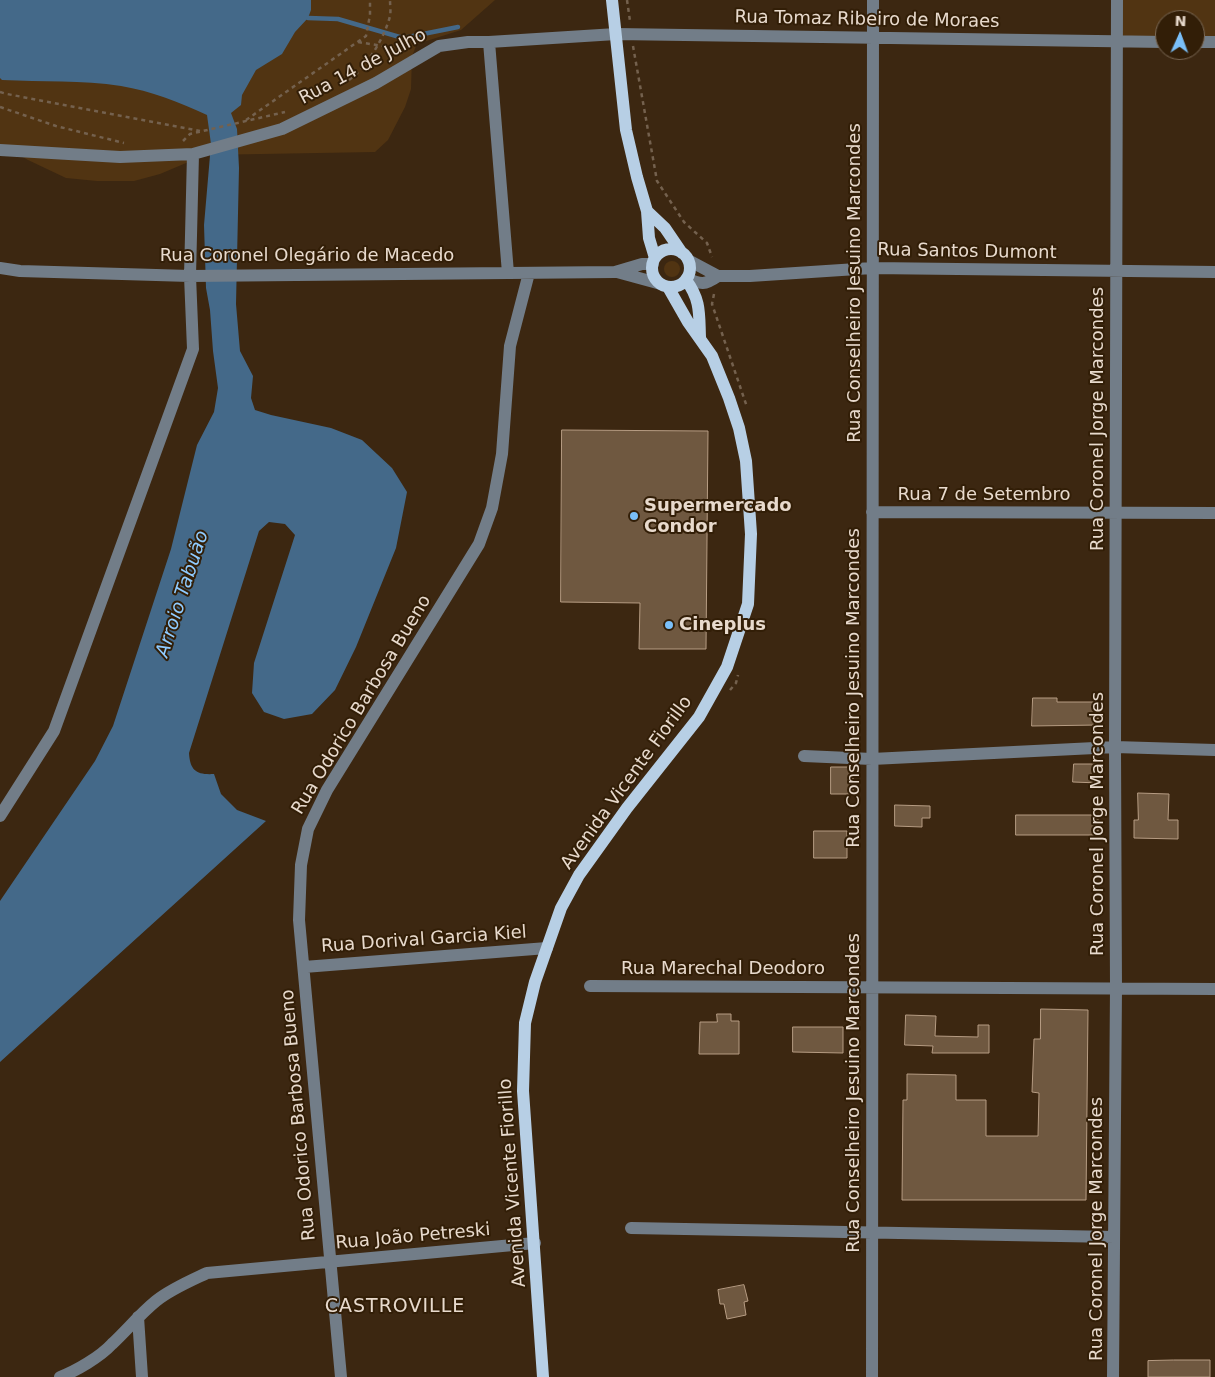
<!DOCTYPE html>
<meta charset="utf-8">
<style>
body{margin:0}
#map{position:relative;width:1215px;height:1377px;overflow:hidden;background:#3c2711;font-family:"DejaVu Sans",sans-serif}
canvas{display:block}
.north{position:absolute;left:1155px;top:10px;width:50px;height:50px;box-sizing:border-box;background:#321e07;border:1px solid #7b6956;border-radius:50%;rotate:2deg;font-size:14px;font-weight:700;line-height:20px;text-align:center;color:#e8dacd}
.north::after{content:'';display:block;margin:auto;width:18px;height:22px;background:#7abff8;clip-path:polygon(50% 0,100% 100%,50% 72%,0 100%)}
</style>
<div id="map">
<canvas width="1215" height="1377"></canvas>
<div class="north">N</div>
</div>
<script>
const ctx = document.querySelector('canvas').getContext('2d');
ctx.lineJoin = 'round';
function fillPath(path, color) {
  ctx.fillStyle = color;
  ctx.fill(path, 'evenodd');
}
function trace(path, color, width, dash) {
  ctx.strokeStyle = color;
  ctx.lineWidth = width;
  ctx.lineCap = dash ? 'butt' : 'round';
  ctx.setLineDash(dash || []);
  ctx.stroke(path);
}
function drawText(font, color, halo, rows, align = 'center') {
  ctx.font = font + ' "DejaVu Sans",sans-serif';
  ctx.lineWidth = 4;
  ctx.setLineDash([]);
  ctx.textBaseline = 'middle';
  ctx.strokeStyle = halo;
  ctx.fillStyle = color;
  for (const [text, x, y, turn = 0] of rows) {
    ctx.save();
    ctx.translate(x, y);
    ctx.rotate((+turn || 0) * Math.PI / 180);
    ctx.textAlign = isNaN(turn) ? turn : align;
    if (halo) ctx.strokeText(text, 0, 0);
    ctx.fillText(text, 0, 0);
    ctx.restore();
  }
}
fillPath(new Path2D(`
 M0,0H495L461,30L417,44L412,56L411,89L405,107L388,140L375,152L205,155L160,174L134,181H97L66,178L28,160L0,144Z
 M1121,0H1215V42L1195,41V20H1165V41H1121Z
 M664 269a8 8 0 1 1 16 0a8 8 0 1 1-16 0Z`), '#513412');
fillPath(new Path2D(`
 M0,0H311V10L308,18L295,32L282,54L256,70L242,95L241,105L231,113L237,129L239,168L236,304L240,351L253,376L251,398L255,410L271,415L331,428L362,440L392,468L407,492L396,548L356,647L335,690L312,714L284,719L264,712L252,693L254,663L295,535L285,524L269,522L259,531L189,753C190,771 197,775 214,774L221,794L237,810L266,821L0,1062V901L95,761L113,726L171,549L197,445L214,412L218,388L213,351L210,310L206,288L204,225L211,144L207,115C179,102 151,91 121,86C82,80 42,82 2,80L0,78Z`), '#446989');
trace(new Path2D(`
 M308,18L338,19L403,38L458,27`), '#446989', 4.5);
const building = new Path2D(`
 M562,430L708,431L706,649H639L640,603L561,602Z
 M1033,698H1057V702H1098V725L1032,726Z
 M1074,764H1099V783L1073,782Z
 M831,767H853V794H831Z
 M1138,793L1169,794L1168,820H1178V839L1134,838V820H1138Z
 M895,805L930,806V818H922V827L895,826Z
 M1016,815H1098V835H1016Z
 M814,831H847V858H814Z
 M1041,1009L1088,1010L1086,1200H902L903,1100H907V1074L956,1075V1100H986V1136H1038L1039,1093L1032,1092L1034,1039H1040Z
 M717,1014H731V1021H739V1054H699L700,1022H717Z
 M906,1015L936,1016L935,1036L978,1037V1025H989V1053H932L933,1046L905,1045Z
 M793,1027H843V1053L793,1052Z
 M744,1285L748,1301L744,1302L746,1315L727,1319L724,1304H720L718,1290Z
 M1174,1360H1210V1377H1148V1361Z`);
fillPath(building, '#6f5840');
trace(building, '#b69c83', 1);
trace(new Path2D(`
 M627,0L630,21
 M358,42L407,50
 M633,46L657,181L684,222L707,243L712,257
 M349,80C366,68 385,37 390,16C391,11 390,5 390,0
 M0,92L7,94L200,131
 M0,107L56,126L124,143
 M246,120L366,36L370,15V0
 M183,141L190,134L285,112
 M714,294L712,304L747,407
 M730,690L736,683L738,675`), '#74614e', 2.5, [4, 4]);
trace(new Path2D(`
 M489,42L508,273
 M1195,42H1215
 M0,150L120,157L193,154L190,276L193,349L54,731L0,816
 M193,154L282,129L376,83L439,46L468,42H489L616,34L1165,42
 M688,260L718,276
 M0,268L20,271L190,276L615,272L642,264H653
 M617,272L661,284
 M718,276H750L872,268L1215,272
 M687,278C701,285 705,285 718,276
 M872,512L1215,513
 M804,756L872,759L1115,747L1215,750
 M304,967L547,948
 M590,986L1215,989
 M631,1228L1114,1237
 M138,1317L142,1377
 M60,1377C76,1371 100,1357 112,1344C127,1330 140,1314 156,1301C171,1289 190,1281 207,1273L535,1243
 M341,1377L299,920L301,865L308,829L327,790L479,544L492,508L502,454L510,346L529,273
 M872,1377L873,0
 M1113,1377L1116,988L1115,747L1117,0`), '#727d88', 12);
trace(new Path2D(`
 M612,0L626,130L637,177L647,211L649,238L655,258
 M647,211L665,228L682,253
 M652 268a19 19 0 1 1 38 0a19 19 0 1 1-38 0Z
 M686,280C701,300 699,314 700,337
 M543,1377L523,1091L525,1023L535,982L561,908L579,875L627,808L699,717L727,667L748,604L751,534L746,461L739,428L729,398L712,356L688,322L668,287`), '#b7cfe5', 12);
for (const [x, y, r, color] of [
 [634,516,5,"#7abff8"],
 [669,625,5,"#7abff8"]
]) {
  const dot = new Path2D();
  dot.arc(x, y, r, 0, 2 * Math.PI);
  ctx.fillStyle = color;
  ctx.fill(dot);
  trace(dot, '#321e07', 2);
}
drawText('18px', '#e8dacd', '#321e07', [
 ["Rua Tomaz Ribeiro de Moraes",867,20,1],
 ["Rua 14 de Julho",363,67,-28],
 ["Rua Santos Dumont",967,252,1],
 ["Rua Coronel Olegário de Macedo",307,256],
 ["Rua Conselheiro Jesuino Marcondes",855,283,-90],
 ["Rua Coronel Jorge Marcondes",1098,419,-90],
 ["Rua 7 de Setembro",984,495],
 ["Rua Conselheiro Jesuino Marcondes",854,688,-90],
 ["Rua Odorico Barbosa Bueno",362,705,-59],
 ["Avenida Vicente Fiorillo",627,783,-54],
 ["Rua Coronel Jorge Marcondes",1098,824,-90],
 ["Rua Dorival Garcia Kiel",424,940,-4],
 ["Rua Marechal Deodoro",723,969],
 ["Rua Conselheiro Jesuino Marcondes",854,1093,-90],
 ["Rua Odorico Barbosa Bueno",299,1115,-95],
 ["Avenida Vicente Fiorillo",513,1183,-94],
 ["Rua Coronel Jorge Marcondes",1097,1229,-90],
 ["Rua João Petreski",413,1237,-5]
]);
drawText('bold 18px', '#e8dacd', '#321e07', [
 ["Supermercado",644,506],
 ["Condor",644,527],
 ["Cineplus",679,625]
], 'left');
drawText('italic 19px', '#8fcbff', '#321e07', [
 ["Arroio Tabuão",183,594,-72]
]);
ctx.letterSpacing = '1px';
drawText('19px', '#e8dacd', '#321e07', [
 ["CASTROVILLE",395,1307]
]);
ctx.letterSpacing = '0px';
</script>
